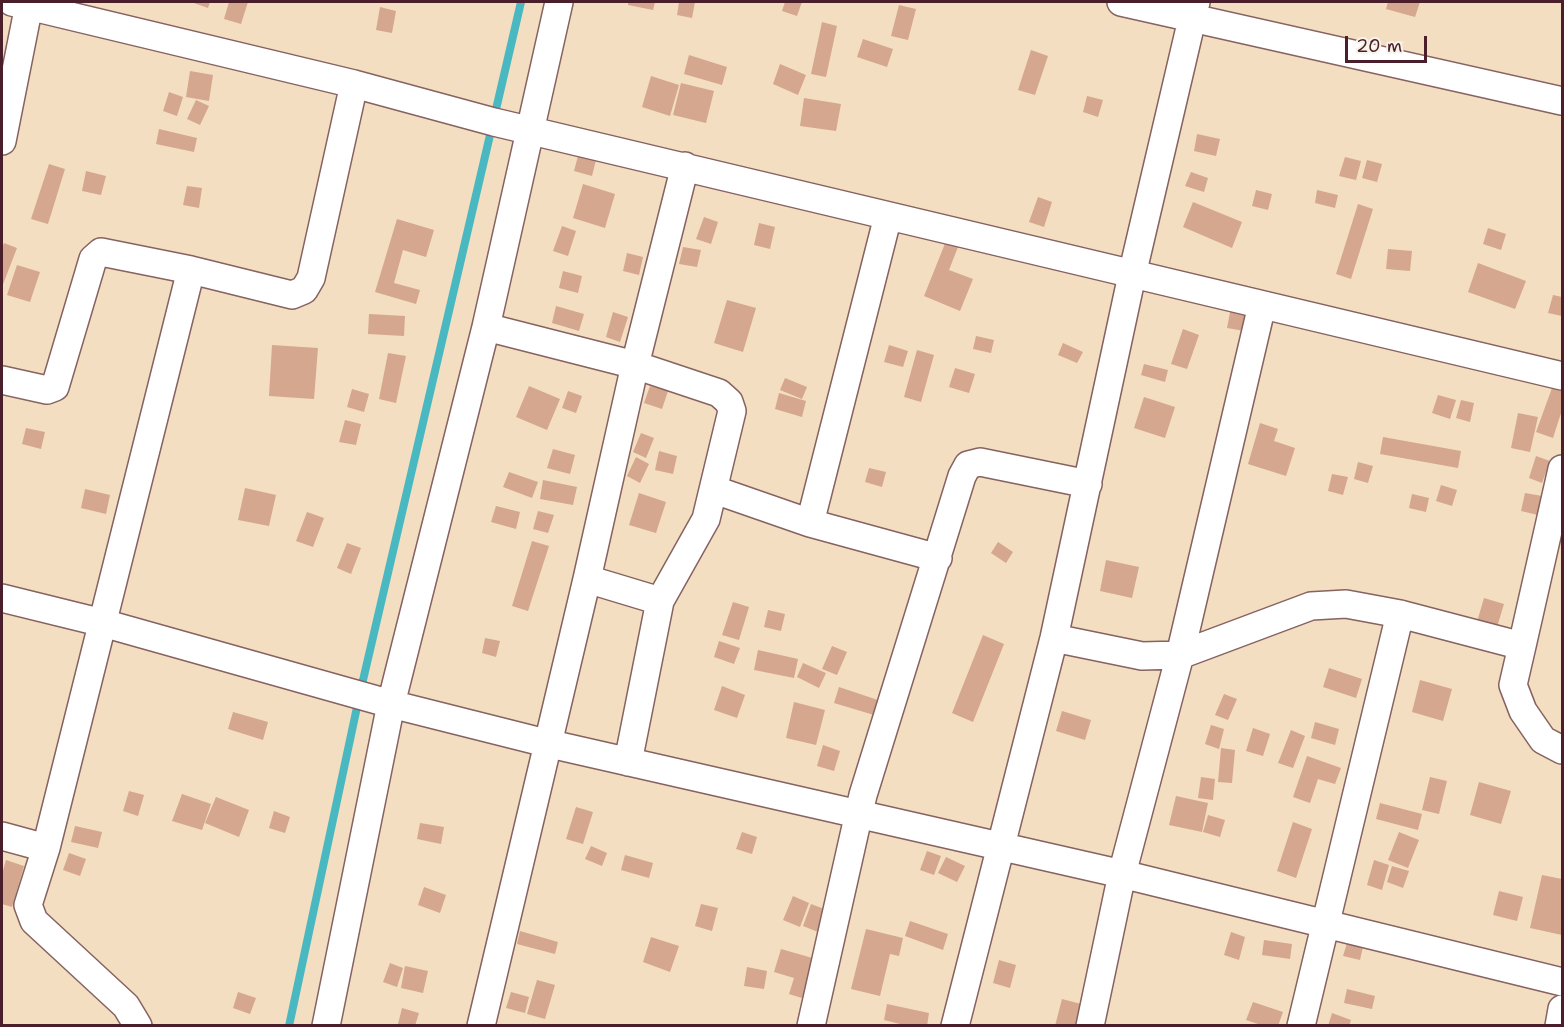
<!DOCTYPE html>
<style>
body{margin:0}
#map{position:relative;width:1564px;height:1027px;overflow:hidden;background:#f4dec1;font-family:"Shantell Sans",sans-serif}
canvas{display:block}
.frame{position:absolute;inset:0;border:3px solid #4a1f2b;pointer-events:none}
.scale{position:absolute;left:1345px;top:36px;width:82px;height:27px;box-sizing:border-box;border:3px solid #4a1f2b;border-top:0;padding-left:8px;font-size:18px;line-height:21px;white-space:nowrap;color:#4a1f2b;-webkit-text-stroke:4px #f7f3e8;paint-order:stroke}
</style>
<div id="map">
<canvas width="1564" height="1027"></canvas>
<div class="frame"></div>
<div class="scale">20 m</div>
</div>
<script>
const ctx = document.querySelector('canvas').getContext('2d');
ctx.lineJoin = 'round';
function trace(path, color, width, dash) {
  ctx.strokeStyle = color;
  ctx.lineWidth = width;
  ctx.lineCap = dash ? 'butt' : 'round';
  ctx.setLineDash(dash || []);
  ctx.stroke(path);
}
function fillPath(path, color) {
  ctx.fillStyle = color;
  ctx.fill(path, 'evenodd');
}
trace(new Path2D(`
 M289,1026L360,693L521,2`), '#49b8c0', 8);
fillPath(new Path2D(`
 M191,2H210L208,8Z
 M229,2H248L241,24L224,19Z
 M628,2H655L653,10L628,5Z
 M679,2H695L692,18L677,15Z
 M785,2H802L797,16L782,11Z
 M1388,2H1420L1415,17L1386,9Z
 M899,5L916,9L908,40L891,36Z
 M380,7L396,11L392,33L376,30Z
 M822,22L837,26L826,77L811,74Z
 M863,39L893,49L887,67L857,57Z
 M1031,50L1048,56L1035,95L1018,90Z
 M689,55L727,67L722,85L684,74Z
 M780,64L806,75L798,95L773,84Z
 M190,71L213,75L209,101L186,97Z
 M651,76L679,85L670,116L642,107Z
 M681,83L714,91L706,123L673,115Z
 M169,92L183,97L177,116L163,111Z
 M1087,96L1103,100L1098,117L1083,112Z
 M804,98L841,104L836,131L800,126Z
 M196,100L209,106L200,125L187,119Z
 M159,129L197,138L194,152L156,144Z
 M1197,134L1220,139L1216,156L1194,151Z
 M578,156L596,160L592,176L574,171Z
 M1345,157L1361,161L1356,180L1339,176Z
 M1367,160L1382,164L1377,182L1362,178Z
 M49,164L65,169L48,224L31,219Z
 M86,171L106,176L101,195L82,191Z
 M1191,172L1208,178L1204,192L1185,186Z
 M583,184L615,194L605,228L573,218Z
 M187,186L202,188L199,208L183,205Z
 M1256,190L1272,194L1268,210L1252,206Z
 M1317,190L1338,195L1335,208L1315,203Z
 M1038,197L1052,202L1044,227L1029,222Z
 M1193,202L1242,222L1232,248L1183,227Z
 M1358,204L1373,209L1351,279L1336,274Z
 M704,217L718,222L711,244L696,239Z
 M397,219L434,230L426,257L403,250L394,283L420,290L416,304L375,292Z
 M759,223L775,227L770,249L754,245Z
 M562,226L576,231L568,256L553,251Z
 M1488,228L1506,234L1501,250L1483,244Z
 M946,241L958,247L949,270L973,279L960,311L924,296Z
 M4,243L17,248L2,287V248Z
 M683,247L701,250L697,267L679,264Z
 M1388,249L1412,251L1410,271L1386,269Z
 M627,253L643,257L639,275L623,271Z
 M1478,263L1526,281L1515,309L1468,292Z
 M17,265L40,272L30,302L7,295Z
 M563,271L582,276L578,293L559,288Z
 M1553,295L1562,297V316L1548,313Z
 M727,300L756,308L743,352L714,343Z
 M556,306L584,314L579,331L552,323Z
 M1231,307L1253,311L1250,332L1227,328Z
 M613,312L628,317L620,342L606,337Z
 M369,314L405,316L404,336L368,334Z
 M1183,329L1199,335L1187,369L1171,364Z
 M976,336L994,340L991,353L973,349Z
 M1063,343L1083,352L1077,363L1058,355Z
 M272,345L318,348L314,399L269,396Z
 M889,345L908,351L903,367L884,362Z
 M917,350L934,355L921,402L904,397Z
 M388,353L406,356L396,403L379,399Z
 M1144,364L1168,370L1165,382L1141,375Z
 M955,368L975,374L969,393L949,387Z
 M785,378L807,387L802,399L780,390Z
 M529,386L560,399L547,430L516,417Z
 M650,386L668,391L662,409L644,403Z
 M1552,388L1562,391V410L1553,438L1536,432Z
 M352,389L369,394L364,412L347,407Z
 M568,391L582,396L576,413L562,408Z
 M779,393L806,401L802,417L775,409Z
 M1438,395L1456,400L1450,419L1432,413Z
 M1144,397L1175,407L1165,438L1134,428Z
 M1461,400L1474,403L1470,422L1456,418Z
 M1518,413L1538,417L1530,452L1511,448Z
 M345,420L361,424L356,445L339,442Z
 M1260,423L1278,429L1274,441L1295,448L1286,476L1248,464Z
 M26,428L45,432L41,449L22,444Z
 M641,433L654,438L646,458L633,452Z
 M1383,437L1461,451L1458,468L1380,454Z
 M553,449L575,455L570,474L547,468Z
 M659,451L677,456L673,474L655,470Z
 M1536,456L1550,461L1542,483L1529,478Z
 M636,457L649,464L640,483L627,476Z
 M1358,462L1373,466L1368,483L1354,479Z
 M869,468L886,472L882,487L865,482Z
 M509,472L538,482L532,498L503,487Z
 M1332,474L1348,477L1343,495L1328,491Z
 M543,480L577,487L573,505L540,499Z
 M1441,485L1457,490L1452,506L1436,501Z
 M245,488L276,495L269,526L238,520Z
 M85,489L110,495L106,514L81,508Z
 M639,493L666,502L656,533L629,525Z
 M1525,493L1542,496L1538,515L1521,511Z
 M1412,494L1429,498L1426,512L1409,508Z
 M496,506L520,512L516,529L491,522Z
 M538,511L554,515L548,533L533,529Z
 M307,512L324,518L313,547L296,541Z
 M532,541L549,546L528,611L512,606Z
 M998,542L1013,552L1006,563L991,553Z
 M347,543L361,548L351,574L337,568Z
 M1106,560L1139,567L1132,598L1100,591Z
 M1484,598L1504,604L1494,637L1474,632Z
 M733,602L749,607L739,640L722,635Z
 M768,610L785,614L781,631L764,627Z
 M983,635L1004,644L973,722L952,713Z
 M485,638L500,641L496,657L482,653Z
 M719,641L740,648L734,664L714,657Z
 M832,646L847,652L837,675L822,669Z
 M758,650L798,659L794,678L754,670Z
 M803,663L826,673L819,688L797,677Z
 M1329,668L1362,679L1356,698L1323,687Z
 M1420,680L1452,689L1443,721L1412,712Z
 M722,686L745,695L737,718L714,710Z
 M839,687L878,700L874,715L834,703Z
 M1224,694L1237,699L1228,720L1215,715Z
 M794,702L825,710L816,745L786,738Z
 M1062,711L1091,720L1085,740L1056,731Z
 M233,712L268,722L263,740L228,729Z
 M1315,722L1339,729L1335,745L1311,738Z
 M1211,725L1224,729L1219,749L1205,744Z
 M1253,728L1270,734L1263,756L1246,751Z
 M1291,730L1305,736L1293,768L1278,763Z
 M823,745L840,751L834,771L817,766Z
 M1221,748L1235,750L1232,783L1218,782Z
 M1307,756L1341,768L1335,784L1318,779L1310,803L1293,797Z
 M1201,777L1215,779L1213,800L1198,798Z
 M1430,777L1447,781L1439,814L1422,810Z
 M1479,782L1511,791L1501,824L1470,815Z
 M129,791L144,795L138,816L123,811Z
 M182,794L211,804L202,830L172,821Z
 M1176,796L1208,803L1202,832L1169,825Z
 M216,797L249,810L239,837L205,823Z
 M1380,803L1422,814L1418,830L1376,819Z
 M576,807L593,812L583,844L566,839Z
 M274,811L290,817L285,833L269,828Z
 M1208,815L1225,820L1220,837L1203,832Z
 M1293,822L1312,829L1296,878L1277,871Z
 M420,823L444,827L441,844L417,839Z
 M75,826L102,832L98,848L71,842Z
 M742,832L757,837L752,854L736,849Z
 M1399,832L1419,840L1408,868L1388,860Z
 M591,846L607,853L602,866L585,859Z
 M927,851L941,856L934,875L920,870Z
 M69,853L86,859L80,876L63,870Z
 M625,855L653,863L649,878L621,870Z
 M946,857L965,866L957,882L938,873Z
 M6,860L24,866L12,907L2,904V874Z
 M1374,860L1389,865L1382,890L1367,885Z
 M1392,866L1409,871L1403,888L1387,882Z
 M1542,875L1562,879V935L1530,928Z
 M424,887L446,895L440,913L418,905Z
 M1499,891L1523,897L1517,921L1493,915Z
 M793,896L809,903L800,927L783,920Z
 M701,904L718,908L712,931L695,926Z
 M811,904L827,910L818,932L803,926Z
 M910,921L948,934L943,950L905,936Z
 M866,929L903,938L899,956L890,954L880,996L851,989Z
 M520,931L558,942L555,954L517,944Z
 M1231,932L1245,937L1239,960L1224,955Z
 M651,937L679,946L670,972L643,962Z
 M1264,940L1292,944L1290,959L1262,955Z
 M1347,943L1363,947L1360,960L1343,956Z
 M781,949L816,959L805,999L789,994L794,978L774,972Z
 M999,960L1016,965L1010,988L993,983Z
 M390,963L403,968L397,987L383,982Z
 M405,966L428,971L423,993L401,988Z
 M747,967L767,971L764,989L744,986Z
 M537,980L555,985L545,1019L527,1014Z
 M1347,989L1375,996L1372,1009L1344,1003Z
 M238,992L256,998L250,1014L233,1008Z
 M511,992L529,997L525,1013L506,1008Z
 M1062,999L1081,1004L1075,1026H1055Z
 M1253,1002L1283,1012L1278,1026H1264L1246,1020Z
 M887,1004L929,1013L927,1026H908L884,1020Z
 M402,1008L419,1013L415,1026L398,1024Z
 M1332,1013L1351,1020L1349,1026H1328Z`), '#d4a78e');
const street = new Path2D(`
 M12,2L354,84L494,122L1562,376
 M1121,2L1562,101
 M2,141L29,5
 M486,327L635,365L719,393L729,402L732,411L706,519L660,601L628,762
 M2,380L47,390L55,387L93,259L101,252L191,270L292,295L304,290L311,278L354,84
 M715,490L810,523L938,558
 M810,523L888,216
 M587,579L660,601
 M2,598L103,623L391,704L546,743L1122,874L1562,982
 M1054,638L1142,656L1180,655L1311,606L1346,604L1400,614L1522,646L1513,685L1523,711L1543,740L1562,750
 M1522,646L1562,469
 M2,836L46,848
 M138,1026L126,1006L34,921L28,905L46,848L191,270
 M326,1026L391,704L486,327L559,2
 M481,1026L587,579L635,365L685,166
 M811,1026L863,795L962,476L968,465L980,462L1088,484
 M955,1026L1054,638L1132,275L1196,2
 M1090,1026L1122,874L1180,655L1262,305
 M1301,1026L1400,614
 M1559,1026L1562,1009`);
trace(street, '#866260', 30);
trace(street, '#fff', 27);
</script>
